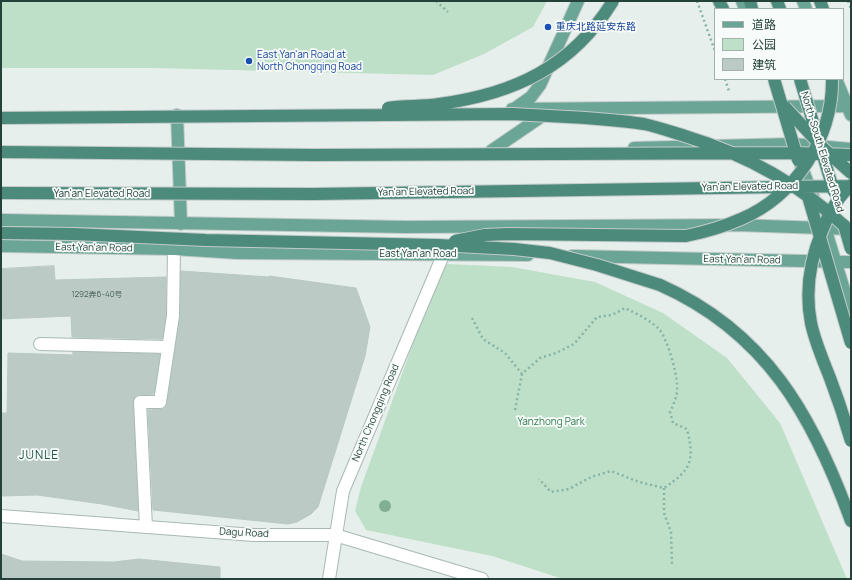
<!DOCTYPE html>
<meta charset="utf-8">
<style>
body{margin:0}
#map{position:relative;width:852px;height:580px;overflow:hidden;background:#e6efeb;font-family:Manrope,"Noto Sans SC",sans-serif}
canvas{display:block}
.frame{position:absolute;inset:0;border:2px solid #24423a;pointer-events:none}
.legend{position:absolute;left:714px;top:8px;width:130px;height:72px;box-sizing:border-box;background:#f7fbf9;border:1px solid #a3b1ad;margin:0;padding:5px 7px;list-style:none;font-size:12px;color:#24423a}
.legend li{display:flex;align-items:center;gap:8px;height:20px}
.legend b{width:20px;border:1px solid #a3b1ad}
</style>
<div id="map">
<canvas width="852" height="580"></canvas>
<div class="frame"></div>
<ul class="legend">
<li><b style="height:5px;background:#6aa596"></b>道路</li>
<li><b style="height:11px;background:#bfe0c8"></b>公园</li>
<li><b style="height:11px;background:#bbcac4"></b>建筑</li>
</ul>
</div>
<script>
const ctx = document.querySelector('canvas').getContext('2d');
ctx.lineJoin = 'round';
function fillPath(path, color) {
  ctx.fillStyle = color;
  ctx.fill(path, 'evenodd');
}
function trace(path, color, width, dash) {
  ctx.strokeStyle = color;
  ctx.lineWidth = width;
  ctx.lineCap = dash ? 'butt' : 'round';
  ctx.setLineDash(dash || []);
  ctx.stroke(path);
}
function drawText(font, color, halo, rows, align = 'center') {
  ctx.font = font + ' Manrope,"Noto Sans SC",sans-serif';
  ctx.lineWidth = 3.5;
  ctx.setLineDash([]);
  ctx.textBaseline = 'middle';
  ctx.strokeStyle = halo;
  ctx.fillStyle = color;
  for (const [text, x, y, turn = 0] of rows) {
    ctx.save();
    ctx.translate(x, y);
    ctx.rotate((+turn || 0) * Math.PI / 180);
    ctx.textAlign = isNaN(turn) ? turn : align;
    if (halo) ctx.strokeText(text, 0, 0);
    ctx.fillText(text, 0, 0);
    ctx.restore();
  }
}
fillPath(new Path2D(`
 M1,1H547L533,27L484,54L433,75L153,68H1Z
 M447,264L512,267L595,282L663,313L727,358L780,423L847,579H563L492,556L366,530L355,511L361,487L431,294Z`), '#bfe0c8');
const building = new Path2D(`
 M54,266L55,280L166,277V315L162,339L72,337L71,316L1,319V269Z
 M181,271L269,277V276L356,288L370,327L365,356L318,507L311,514L297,522L288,524L153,510L148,410L163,409L167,403L180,317Z
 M73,352L160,354L154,394L137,395L133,402L138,511L102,504L37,495L1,496V413H7L8,353L73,355Z
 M1,554L22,561L114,562L139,559L220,567V579H1Z`);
fillPath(building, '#bbcac4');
trace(building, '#b8c9c2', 1);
const service = new Path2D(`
 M40,344L168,347
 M146,527L140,402H160L173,316L174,249`);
const minor = new Path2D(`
 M1,516L254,535H335L482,579
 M329,579L343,491L444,253`);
const primary = new Path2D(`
 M742,1L745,9
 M803,1L806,9
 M836,79L851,115
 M512,109L851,106
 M514,109L531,97L540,85L578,1
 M177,115L181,224
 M634,148L793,144L851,149
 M491,151L548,112
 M799,160L825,228L851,312
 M1,220L406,227L737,225L851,229
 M1,246L174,249L238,253L528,255
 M572,256L851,262`);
const trunk = new Path2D(`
 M719,1L723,9
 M750,1L752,9
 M777,1L780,9
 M820,1L823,9
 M660,285C766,332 813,416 851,521`);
trace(service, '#a8b8b2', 14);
trace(minor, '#a8b8b2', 14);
trace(primary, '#c2cac8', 14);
trace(trunk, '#c2cac8', 14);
trace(new Path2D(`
 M436,1L448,12
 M697,1L715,51
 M848,1L851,9
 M725,79L729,91
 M472,318L483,339L505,353L522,374
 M515,410L522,374L540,358L556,353L574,344L597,317L612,315L625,308C637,314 650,320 659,329C667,338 677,373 677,385C678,395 674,403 670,412L673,423L687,429C695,461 691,470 664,488L639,482L611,471L591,477L569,489L551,492L539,479
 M664,488V513L671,532L672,565`), '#86b3a5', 2.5, [2, 3]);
trace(service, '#fff', 12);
trace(minor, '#fff', 12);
trace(primary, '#6aa596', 12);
trace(trunk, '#4c8a7c', 12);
const trunkBridge = new Path2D(`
 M774,79L798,160
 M800,79L834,192
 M785,107L824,149L851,173
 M388,108C405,105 422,107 439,104C514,94 572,67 613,1
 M1,118L514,114C557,117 601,117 644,124C658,127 672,132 685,136C748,155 803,186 851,232
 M1,152L314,155L795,153L851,155
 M851,185C838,197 828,215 822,231C810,260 805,292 811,323C815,342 823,360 830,378C838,399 845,420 851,441
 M1,193L314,194L851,186
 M807,193L851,343
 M844,225L851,249
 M1,233L73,234L206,240L438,245L514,249L550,253L597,265L660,285
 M455,241L485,235L508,234L686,236C705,232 723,227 741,219C795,196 833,138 832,79`);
trace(trunkBridge, '#c2cac8', 14, []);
trace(trunkBridge, '#4c8a7c', 12);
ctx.fillStyle = '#80af93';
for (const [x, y] of [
 [385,506]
]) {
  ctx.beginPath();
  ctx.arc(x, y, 6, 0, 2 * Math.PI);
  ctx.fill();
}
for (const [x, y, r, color] of [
 [548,27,4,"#1a4fb4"],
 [249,61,4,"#1a4fb4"]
]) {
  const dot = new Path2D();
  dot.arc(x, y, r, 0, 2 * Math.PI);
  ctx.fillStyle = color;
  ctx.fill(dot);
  trace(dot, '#f7fbf9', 1.5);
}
drawText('8px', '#4a645c', null, [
 ["1292弄6-40号",97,295]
]);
drawText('10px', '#164399', '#f7fbf9', [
 ["重庆北路延安东路",556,27],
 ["East Yan'an Road at",257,55],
 ["North Chongqing Road",257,67]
], 'left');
drawText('10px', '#24423a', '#f7fbf9', [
 ["North-South Elevated Road",822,152,73],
 ["Yan'an Elevated Road",750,187,-1],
 ["Yan'an Elevated Road",426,192,-1],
 ["Yan'an Elevated Road",102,194],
 ["East Yan'an Road",94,248,1],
 ["East Yan'an Road",418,254],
 ["East Yan'an Road",742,260,1],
 ["North Chongqing Road",376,413,-67],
 ["Dagu Road",244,533,3]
]);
drawText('10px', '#2d7a4b', '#f7fbf9', [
 ["Yanzhong Park",551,422]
]);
ctx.letterSpacing = '1px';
drawText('12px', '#1f5548', '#f7fbf9', [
 ["JUNLE",39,456]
]);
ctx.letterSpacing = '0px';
</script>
